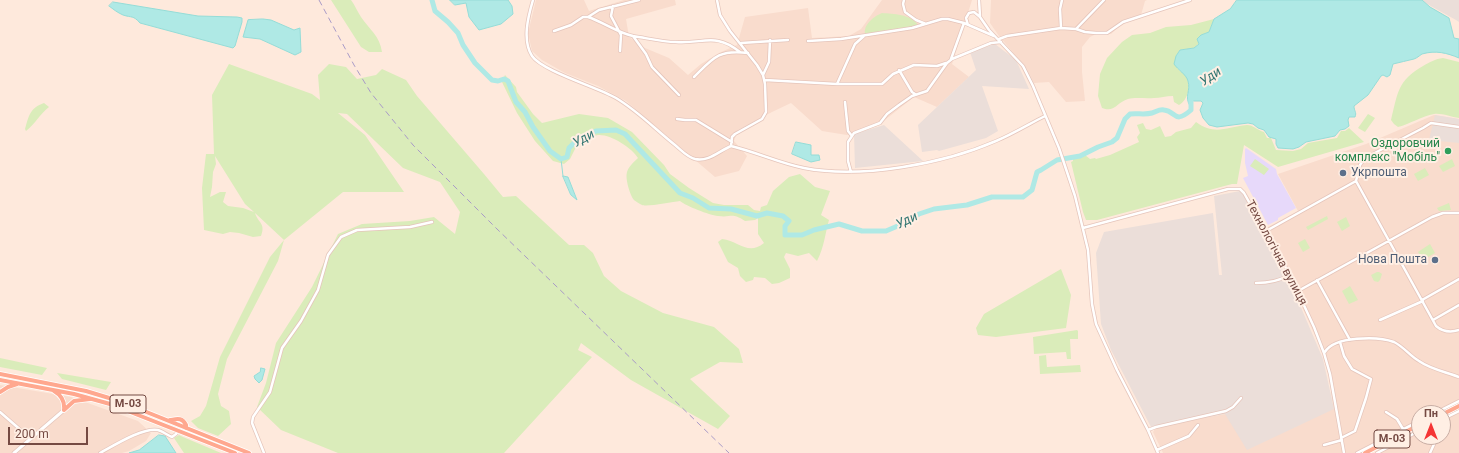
<!DOCTYPE html>
<meta charset="utf-8">
<style>
body{margin:0}
#map{position:relative;width:1459px;height:453px;overflow:hidden;background:#fee9dc;font-family:Roboto,sans-serif}
canvas{display:block}
.north{position:absolute;left:1411px;top:405px;width:40px;height:40px;box-sizing:border-box;background:#ffefe4;border:1px solid #c8ada4;border-radius:50%;rotate:0deg;font-size:11px;font-weight:700;line-height:16px;text-align:center;color:#754a43}
.north::after{content:'';display:block;margin:auto;width:14px;height:18px;background:#f53434;clip-path:polygon(50% 0,100% 100%,50% 72%,0 100%)}
.scale{position:absolute;left:8px;top:427px;width:80px;height:18px;box-sizing:border-box;border:2px solid #754a43;border-top:0;padding-left:5px;font-size:12px;line-height:14px;white-space:nowrap;color:#754a43;-webkit-text-stroke:3px #ffefe4;paint-order:stroke}
</style>
<div id="map">
<canvas width="1459" height="453"></canvas>
<div class="north">Пн</div>
<div class="scale">200 m</div>
</div>
<script>
const ctx = document.querySelector('canvas').getContext('2d');
ctx.lineJoin = 'round';
function fillPath(path, color) {
  ctx.fillStyle = color;
  ctx.fill(path, 'evenodd');
}
function trace(path, color, width, dash) {
  ctx.strokeStyle = color;
  ctx.lineWidth = width;
  ctx.lineCap = dash ? 'butt' : 'round';
  ctx.setLineDash(dash || []);
  ctx.stroke(path);
}
function drawText(font, color, halo, rows, align = 'center') {
  ctx.font = font + ' Roboto,sans-serif';
  ctx.lineWidth = 4;
  ctx.setLineDash([]);
  ctx.textBaseline = 'middle';
  ctx.strokeStyle = halo;
  ctx.fillStyle = color;
  for (const [text, x, y, turn = 0] of rows) {
    ctx.save();
    ctx.translate(x, y);
    ctx.rotate((+turn || 0) * Math.PI / 180);
    ctx.textAlign = isNaN(turn) ? turn : align;
    if (halo) ctx.strokeText(text, 0, 0);
    ctx.fillText(text, 0, 0);
    ctx.restore();
  }
}
fillPath(new Path2D(`
 M536,0H584L589,11L624,0H675L676,5L626,19L629,37L645,48L669,58L688,75L701,64L719,53L737,45L745,17L808,8L812,38L849,36L861,29L882,0H972L952,64L969,77L937,107L914,97L881,123L847,135L822,131L791,103L772,112L738,130L734,141L747,156L739,171L715,177L626,101L598,86L565,73L542,60L532,51L528,33Z
 M991,0H1147L1145,1L1141,15L1123,23L1111,34H1096L1090,37L1082,47V72L1085,101L1066,102L1049,82L1034,83L1027,69L999,36L990,23Z
 M1434,115L1459,119V403L1439,413H1419V423L1358,453H1163L1153,432L1157,426L1225,414L1333,409L1329,374L1323,353L1266,228L1298,211L1278,174L1366,144Z
 M0,385L71,397L138,421L151,433L146,441L129,451L122,453H0Z
 M1459,412V453H1379L1419,433V437H1443V420Z`), '#f9dccd');
fillPath(new Path2D(`
 M1420,0H1459V22L1456,20Z
 M995,44L1016,60L1029,89L982,86L998,131L986,138L939,151L937,150L922,152L918,125L976,70L970,52Z
 M1435,115L1459,119V143L1429,140Z
 M884,125L923,161L855,168L854,134Z
 M1240,191L1242,192L1267,236L1283,270H1285L1323,359L1334,409L1247,450L1225,414L1151,427L1111,350L1101,324L1096,253L1104,232L1213,213L1219,275H1222L1214,196Z`), '#ebded9');
fillPath(new Path2D(`
 M1246,148L1276,169L1277,174L1296,208L1278,218V220L1268,225L1243,178L1248,176L1245,163V149Z`), '#e7d9fa');
fillPath(new Path2D(`
 M331,0H351C355,5 357,11 361,17C369,29 380,36 382,52H369L361,47Z
 M882,13C893,14 911,14 918,25L917,26L910,28L865,34C863,25 874,16 882,13Z
 M1214,19L1209,32L1201,35C1198,50 1194,48 1180,50L1176,56L1178,69C1180,71 1184,73 1186,76C1192,85 1188,100 1179,105L1174,102L1173,96C1166,96 1160,98 1154,98C1145,99 1136,97 1128,99C1117,102 1115,113 1102,108L1098,96L1100,74L1107,58L1122,42L1132,35L1150,33L1166,27L1191,25Z
 M1443,58L1459,62V118C1451,117 1442,113 1434,114C1422,116 1410,124 1398,127L1394,124L1391,120C1398,93 1397,81 1423,66C1430,62 1435,59 1443,58Z
 M229,64L312,94L320,100L318,75L329,64L346,67L357,79L376,75L382,69L406,80L417,96L484,174L503,197L516,196L569,245H584L593,253L604,276L621,291L663,313L714,327L739,349L743,363L720,362L690,379L730,416L718,429L631,380L581,343L578,350L592,357L504,453H338L281,430L257,407L266,383L276,343L312,287L338,234L362,224L410,221L434,217L455,234L460,212L440,182L403,168L347,114L338,113L365,135L404,192H343L284,240L278,261L227,359L218,394L221,406L229,411L231,424L218,436L198,428L191,421L200,416L206,406L220,357L270,257L284,240L255,213C258,223 266,223 261,236L253,237L239,233L230,232L223,234L204,230L202,188L206,154H214L212,95ZM215,156L245,204L254,212L243,208L228,206L223,202L226,192H220L210,197L212,187L213,172L216,164Z
 M505,75L516,87L517,92L533,114L542,123L579,114L608,118L632,132L664,165L670,174L689,188L713,203L724,205H748L754,210L760,211L761,207L767,205L773,191L789,177L800,174L815,187L830,191L821,215L829,220C825,234 824,248 817,261L809,253L798,256L786,253L784,257L790,269V278L779,283L772,284L765,278L754,277L753,280L746,282L740,276L738,268L728,262L718,242L722,239C739,241 748,256 764,243L758,234V218L755,220L745,221C731,212 732,218 718,216C709,215 686,206 680,201C672,202 647,207 642,205C640,204 635,201 634,200C630,195 625,179 627,172C629,166 634,162 638,158C632,148 611,134 598,135C592,136 591,141 586,144C583,146 578,147 575,149L570,159L564,164L553,161L535,141L517,113L502,82Z
 M44,103L49,107C40,114 35,124 26,131L25,129C29,115 30,108 44,103Z
 M1368,114L1375,118L1365,132L1358,128Z
 M1196,122C1215,136 1226,127 1247,125C1253,125 1257,130 1264,132L1267,138H1271L1276,150L1293,151L1301,149L1308,143L1337,138L1341,131H1345L1349,128L1364,142L1278,167L1244,145L1237,184H1232L1097,220H1086L1083,212L1071,162L1073,161V159L1085,155L1090,159L1095,158L1096,159L1110,155L1139,142L1137,137L1140,133L1137,125L1143,123L1146,129L1151,130L1160,126L1165,137L1171,136L1176,132L1191,128Z
 M1255,159L1269,169L1264,175L1250,166Z
 M1452,159L1455,166L1443,172L1439,166Z
 M1425,168L1429,175L1418,181L1414,174Z
 M1449,203L1451,210L1439,211L1437,208Z
 M1327,216L1328,219L1308,230L1306,227Z
 M1346,217L1350,226L1342,231L1337,222Z
 M1305,239L1310,248L1303,252L1298,243Z
 M1430,244L1435,253L1423,260L1418,252Z
 M1061,269L1071,295L1066,328L996,337L978,335L976,328L984,314Z
 M1377,272H1379L1382,274L1380,280L1378,282L1374,281L1371,275Z
 M1350,286L1358,300L1349,304L1342,291Z
 M1077,330L1078,331V339H1070L1071,359H1067L1066,352L1034,354L1033,337Z
 M1046,355L1047,367L1080,365L1081,372L1040,374L1039,356Z
 M0,358L47,368L42,375L0,367Z
 M57,373L111,382L106,390L62,379Z
 M179,435L183,437L221,453H184L174,438Z`), '#daecba');
const water = new Path2D(`
 M450,0H508L512,6L513,14L501,24L479,30L469,17L466,3L455,5Z
 M1237,0H1422L1430,7L1449,18L1454,38L1459,39V58C1447,53 1436,50 1422,54C1419,56 1417,58 1414,59C1407,61 1400,62 1393,64L1390,75L1387,77L1383,75L1381,76L1368,95L1354,106C1354,111 1357,112 1355,117H1349L1348,120L1349,126L1345,129L1340,130L1335,136L1306,142L1299,147L1293,149L1278,148L1276,144V139L1269,137L1264,130L1258,128L1253,124L1248,123L1217,127L1209,125L1203,118L1200,110L1203,103L1201,101H1194L1191,100L1190,106C1184,96 1191,91 1188,81C1186,74 1178,70 1174,64L1176,56L1180,50L1194,48L1199,44L1197,39L1201,35L1209,32L1214,19L1230,9Z
 M113,2L198,16L237,17L242,18V22L235,46L233,48L140,23C133,15 132,18 123,15C118,13 113,9 109,6Z
 M263,19L271,20L294,30L300,28L301,52L295,55L260,39L243,37L248,20Z
 M796,142L811,145V155H819L820,160L811,162L792,154Z
 M563,176L568,177L577,200L571,195Z
 M261,368L265,369L262,380L259,383L255,379L254,376L260,372Z
 M159,435L165,436L176,453H129L139,450Z`);
fillPath(water, '#afe9e5');
trace(water, '#95dcd7', 1);
trace(new Path2D(`
 M561,159L563,176`), '#95dcd7', 1);
trace(new Path2D(`
 M432,0L435,11L448,22L458,33L463,45L475,63L492,80L498,81L504,79L508,81L516,102L525,112L533,127L550,151L561,159L567,157L569,148L576,141L596,131L616,130L625,134L680,193L693,198L709,208L731,209L757,216L767,213L783,216L789,221L785,226V235H802L814,230L839,224L862,231H886L900,225L919,214L934,209L967,205L992,197H1023L1032,190L1037,172L1041,170L1057,160L1080,156L1098,147L1112,142L1117,138L1125,119L1130,114C1137,113 1145,115 1152,113C1156,112 1159,109 1164,110C1176,111 1174,125 1191,110V95`), '#afe9e5', 5);
const minor = new Path2D(`
 M533,0C528,17 522,40 532,56C542,71 597,87 616,98C638,111 656,130 675,145C681,150 687,157 695,159C709,162 719,151 731,146C756,152 779,163 804,168C861,179 943,164 996,141C1013,134 1029,124 1045,116
 M717,0L720,15L730,31L757,65L763,75L765,84L766,112L762,119L735,134L732,137L731,146
 M904,0L903,4L905,12L916,20L926,24
 M979,0L980,16
 M613,6L611,16L621,35L620,51
 M588,17L599,10L639,0
 M968,25L966,18L969,13L974,12L980,17L989,30L1023,66L1033,86L1059,148L1075,196L1088,250L1092,304L1096,324L1117,370L1148,430L1158,453
 M1061,28L1060,9L1062,0
 M1076,29L1104,0
 M554,31L571,25L583,17H588C603,22 618,33 633,36C647,38 662,42 676,42C704,44 715,32 740,52
 M633,36L646,54L652,67L679,95
 M999,39L1007,36L1061,28L1076,29L1085,32L1096,33H1107L1123,22L1190,0
 M808,41L841,39L912,28L942,19H948L964,23L994,36
 M741,43L788,40
 M951,59L964,23
 M899,70L912,92L915,94
 M763,75L769,62L770,40
 M694,77C713,58 719,49 748,53
 M765,80L837,84H882L893,74L914,65L937,66L946,63
 M837,84L855,44L864,36
 M845,102L848,131L852,136
 M677,119L685,120H696L732,142
 M851,172L848,161V142L854,133L880,123L887,114L899,105L912,96L927,91L947,63L952,59L991,43L1001,42
 M1356,181L1436,326C1443,332 1450,333 1459,330
 M1083,228L1228,189H1240L1244,193L1290,275L1314,327L1324,353L1330,374L1344,453
 M1266,231L1356,181L1360,165L1365,158L1423,128L1431,123L1459,127
 M1317,280L1350,340
 M1256,283C1268,283 1279,281 1290,275
 M1298,291L1432,217L1443,213H1459
 M1422,300L1459,279
 M1380,320L1423,301
 M1433,320L1459,305
 M1340,342L1344,356L1352,369L1371,379L1366,398L1355,431L1341,438
 M1325,352C1334,336 1378,336 1394,342C1404,347 1410,356 1419,361C1430,369 1446,372 1459,377
 M0,412L31,439
 M1386,412L1397,419L1403,429
 M1435,413L1459,401
 M1443,419L1459,411
 M1148,430L1156,427L1226,411L1233,407L1241,398
 M1324,445L1342,440
 M1157,450L1189,436L1198,425
 M100,453C113,446 143,427 158,430C162,431 167,435 172,437L176,434L178,431
 M264,453L252,423L253,417L270,392L282,348L301,321L318,290L328,255L341,237L357,230L410,227L432,222
 M1357,453L1419,421
 M1377,453L1419,431
 M1430,453L1435,442`);
const tertiary = new Path2D(`
 M14,453L64,410`);
const trunk = new Path2D(`
 M0,374L86,391L119,401L249,453
 M0,380L74,394L110,404L235,453
 M54,391C61,395 65,401 64,410
 M0,392L8,387L17,384
 M64,410L74,401L90,399
 M1443,414L1459,406
 M170,420C177,419 182,417 186,425V428
 M1365,453L1419,425`);
trace(minor, '#e5c5bb', 4);
trace(tertiary, '#e5c5bb', 4.5);
trace(trunk, '#fff', 5.5);
trace(minor, '#fff', 2.5);
trace(tertiary, '#fff', 3);
trace(trunk, '#ffa88f', 4);
trace(new Path2D(`
 M319,0L354,65L371,93L413,145L497,229L729,453`), '#a99bc7', 1, [6, 4]);
for (const [x, y, r, color] of [
 [1448,151,4,"#2e9e5b"],
 [1343,173,4,"#5c6f8a"],
 [1435,260,4,"#5c6f8a"]
]) {
  const dot = new Path2D();
  dot.arc(x, y, r, 0, 2 * Math.PI);
  ctx.fillStyle = color;
  ctx.fill(dot);
  trace(dot, '#ffefe4', 1.5);
}
for (const [x, y, w] of [
 [128,404,36],
 [1392,439,36]
]) {
  const box = new Path2D();
  box.roundRect(x - w / 2, y - 9, w, 18, 3);
  ctx.fillStyle = '#ffefe4';
  ctx.fill(box);
  trace(box, '#754a43', 1);
}
drawText('bold 11px', '#754a43', null, [
 ["М-03",128,404],
 ["М-03",1392,439]
]);
drawText('12px', '#27864d', '#ffefe4', [
 ["Оздоровчий",1440,144],
 ["комплекс \"Мобіль\"",1440,158]
], 'right');
drawText('12px', '#4e5e75', '#ffefe4', [
 ["Укрпошта",1351,173],
 ["Нова Пошта",1427,260,"right"]
], 'left');
drawText('12px', '#754a43', '#ffefe4', [
 ["Технологічна вулиця",1276,253,62]
]);
drawText('italic 13px', '#337672', '#ffefe4', [
 ["Уди",1211,77,-34],
 ["Уди",584,139,-29],
 ["Уди",907,221,-26]
]);
</script>
